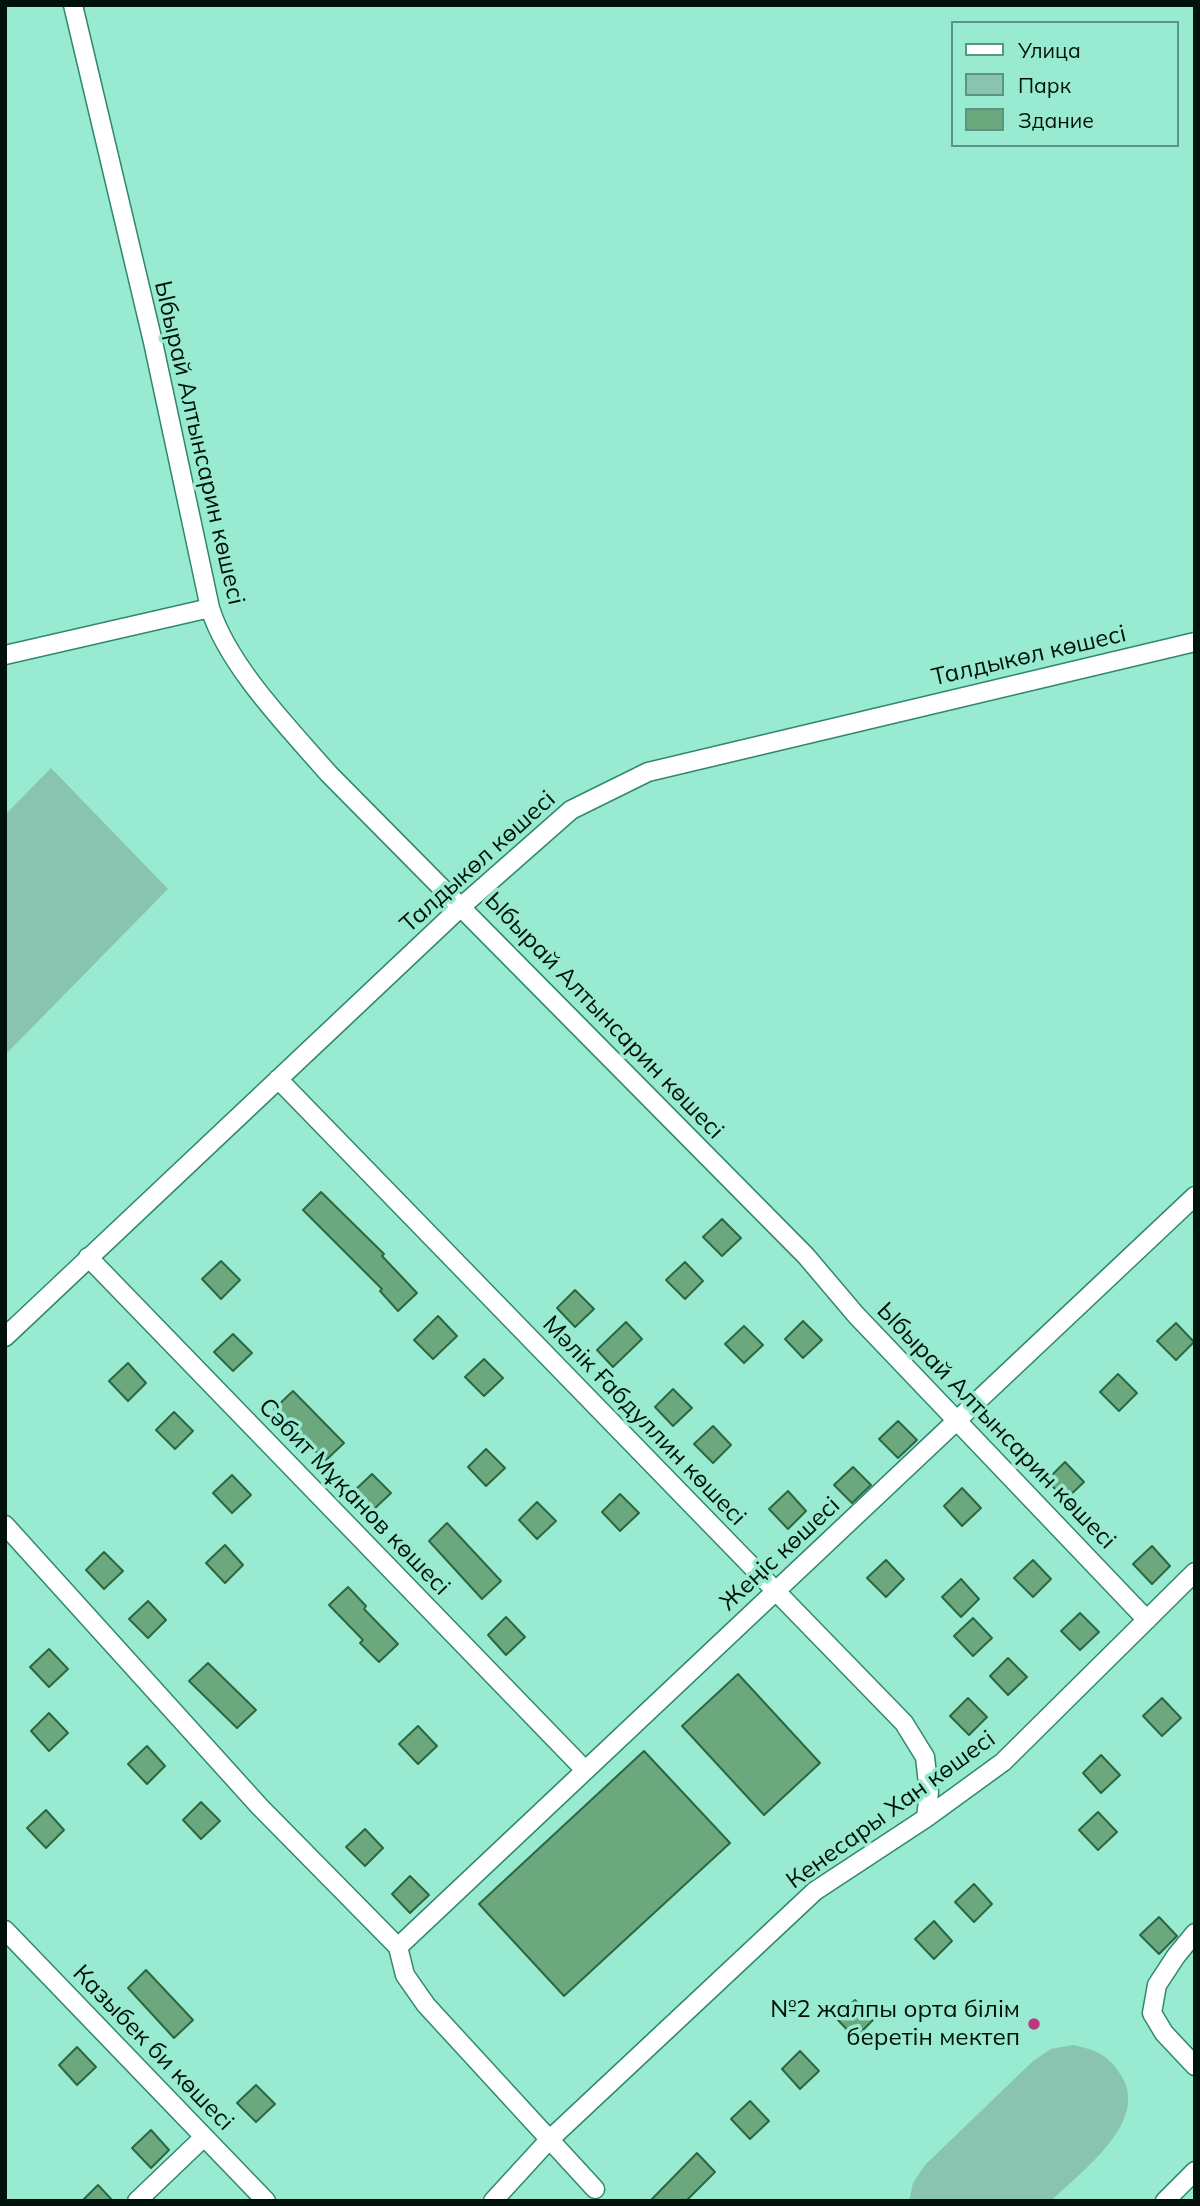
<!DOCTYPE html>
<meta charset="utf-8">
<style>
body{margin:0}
#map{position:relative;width:1200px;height:2206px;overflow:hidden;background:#98ead1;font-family:Mulish,sans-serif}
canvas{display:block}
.frame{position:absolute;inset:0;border:7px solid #00120b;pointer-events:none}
.legend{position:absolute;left:951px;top:21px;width:228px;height:126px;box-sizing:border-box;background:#98ead1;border:2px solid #5b9482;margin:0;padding:9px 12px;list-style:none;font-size:21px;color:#00120b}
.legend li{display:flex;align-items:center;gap:14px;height:35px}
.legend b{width:35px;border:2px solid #5b9482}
</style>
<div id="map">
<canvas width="1200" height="2206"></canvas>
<div class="frame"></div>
<ul class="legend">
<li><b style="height:9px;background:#fff"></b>Улица</li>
<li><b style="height:19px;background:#89c4b1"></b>Парк</li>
<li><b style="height:19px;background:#6ca87e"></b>Здание</li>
</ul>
</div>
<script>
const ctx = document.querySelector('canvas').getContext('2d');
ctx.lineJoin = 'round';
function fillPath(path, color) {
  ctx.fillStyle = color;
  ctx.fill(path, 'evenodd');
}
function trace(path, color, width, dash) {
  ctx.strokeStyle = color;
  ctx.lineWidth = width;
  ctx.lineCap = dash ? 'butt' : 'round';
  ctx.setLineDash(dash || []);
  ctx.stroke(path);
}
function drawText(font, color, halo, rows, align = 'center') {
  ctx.font = font + ' Mulish,sans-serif';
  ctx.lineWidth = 7;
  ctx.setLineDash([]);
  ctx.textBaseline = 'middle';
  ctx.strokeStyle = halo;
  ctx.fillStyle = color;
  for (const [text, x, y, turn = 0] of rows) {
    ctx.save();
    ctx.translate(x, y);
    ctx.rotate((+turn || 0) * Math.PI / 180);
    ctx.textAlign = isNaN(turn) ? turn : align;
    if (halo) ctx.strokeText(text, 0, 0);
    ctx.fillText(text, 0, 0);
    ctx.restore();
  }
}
fillPath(new Path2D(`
 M51,768L168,889L5,1055V815Z
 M1073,2045C1097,2050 1108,2055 1121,2075C1151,2122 1080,2172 1051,2201H909L913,2183L925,2165L1033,2061L1051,2049Z`), '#89c4b1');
const building = new Path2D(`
 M321,1192L384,1254L382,1256L417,1293L398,1311L380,1291L382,1289L303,1210Z
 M722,1219L741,1238L722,1256L703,1237Z
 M221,1261L240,1280L221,1299L202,1279Z
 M685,1262L703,1281L685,1299L666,1280Z
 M575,1290L594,1309L575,1327L557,1308Z
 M438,1316L457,1336L433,1359L414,1340Z
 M803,1321L822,1340L803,1358L785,1339Z
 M626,1322L642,1339L613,1367L597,1350Z
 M1176,1323L1194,1342L1176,1360L1157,1341Z
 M744,1326L763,1345L744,1363L725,1344Z
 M233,1334L252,1353L233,1371L214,1352Z
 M484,1359L503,1378L484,1396L465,1377Z
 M128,1363L146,1383L128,1401L109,1381Z
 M1118,1374L1137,1393L1119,1411L1100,1392Z
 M673,1389L692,1408L673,1426L655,1407Z
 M293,1391L344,1443L325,1461L274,1409Z
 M174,1412L193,1431L175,1449L156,1430Z
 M898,1421L917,1440L898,1458L879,1439Z
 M713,1426L731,1445L713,1463L694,1444Z
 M486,1449L505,1468L486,1486L468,1467Z
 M1065,1462L1084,1482L1065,1500L1047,1480Z
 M853,1467L871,1485L852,1503L834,1485Z
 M372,1474L391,1493L372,1511L353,1492Z
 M232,1475L251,1495L232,1513L213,1493Z
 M962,1488L981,1508L962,1526L944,1506Z
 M788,1491L806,1511L788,1529L769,1509Z
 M620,1494L639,1513L620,1531L602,1512Z
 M537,1502L556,1521L537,1539L519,1520Z
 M447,1523L501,1581L482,1599L429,1541Z
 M225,1545L243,1565L225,1583L206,1563Z
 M1152,1546L1170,1566L1152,1584L1133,1564Z
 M104,1552L123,1571L104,1589L86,1570Z
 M886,1560L904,1579L886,1597L867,1578Z
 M1033,1560L1051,1579L1033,1597L1014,1578Z
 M961,1579L979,1599L961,1617L942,1597Z
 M348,1587L366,1606L364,1609L398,1644L379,1662L360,1643L363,1640L329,1605Z
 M148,1601L166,1620L148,1638L129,1619Z
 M1080,1613L1099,1632L1080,1650L1061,1631Z
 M506,1617L525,1637L506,1655L488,1635Z
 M973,1618L992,1638L973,1656L954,1636Z
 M49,1649L68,1669L49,1687L30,1667Z
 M1008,1658L1027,1677L1008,1695L990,1676Z
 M208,1663L256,1710L237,1728L189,1681Z
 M738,1674L820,1763L764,1815L682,1726Z
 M968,1698L987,1717L969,1735L950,1716Z
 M1162,1698L1181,1718L1162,1736L1143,1716Z
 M49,1713L68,1733L49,1751L31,1731Z
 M418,1726L437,1746L418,1764L399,1744Z
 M147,1746L165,1766L147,1784L128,1764Z
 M644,1751L730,1843L564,1996L479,1904Z
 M1101,1755L1120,1775L1101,1793L1083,1773Z
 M201,1802L220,1821L201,1839L183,1820Z
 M46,1810L64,1830L46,1848L27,1828Z
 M1098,1812L1117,1832L1098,1850L1079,1830Z
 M365,1829L383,1848L365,1866L346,1847Z
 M410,1876L429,1895L410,1913L392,1894Z
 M974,1884L992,1904L974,1922L955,1902Z
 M1159,1917L1177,1936L1159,1954L1140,1935Z
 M934,1921L952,1941L934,1959L915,1939Z
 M146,1970L193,2020L174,2038L128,1988Z
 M855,2000L873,2020L855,2038L836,2018Z
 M77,2047L96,2067L77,2085L59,2065Z
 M800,2051L819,2071L800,2089L782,2069Z
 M256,2085L275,2104L256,2122L237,2103Z
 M750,2101L769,2121L750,2139L731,2119Z
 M151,2130L169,2150L151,2168L132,2148Z
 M697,2153L715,2172L686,2201H650Z
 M98,2185L113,2201H82Z`);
fillPath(building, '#6ca87e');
trace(building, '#2c6740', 2);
const minor = new Path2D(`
 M73,5L153,342L210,608C228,666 288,727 329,774L806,1256L856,1315L1147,1620
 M5,655L210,608
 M278,1079L904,1723L925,1757L929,1792L926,1818
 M88,1257L585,1770
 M5,1337L462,906L571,810L648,772L1195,642
 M5,1525L260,1807L398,1947L405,1975L426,2005L595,2189
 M5,1930L266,2201
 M1195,1933L1176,1956L1157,1985L1152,2013L1164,2033L1195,2066
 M398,1947L1195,1196
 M137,2201L204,2137
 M493,2201L548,2141L815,1891L926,1818L1003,1762L1195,1572
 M1165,2201L1195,2171`);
trace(minor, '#328770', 21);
trace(minor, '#fff', 18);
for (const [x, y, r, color] of [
 [1034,2024,7,"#bc387d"]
]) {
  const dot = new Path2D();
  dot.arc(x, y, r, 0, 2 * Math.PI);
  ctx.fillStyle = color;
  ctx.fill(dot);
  trace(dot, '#98ead1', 2.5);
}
drawText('24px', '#00120b', '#98ead1', [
 ["Ыбырай Алтынсарин көшесі",199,443,77],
 ["Талдыкөл көшесі",1029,656,-13],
 ["Талдыкөл көшесі",478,862,-42],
 ["Ыбырай Алтынсарин көшесі",604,1016,46],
 ["Мәлік Ғабдуллин көшесі",644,1421,46],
 ["Ыбырай Алтынсарин көшесі",996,1426,46],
 ["Сәбит Мұқанов көшесі",354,1497,46],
 ["Жеңіс көшесі",780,1554,-43],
 ["Кенесары Хан көшесі",891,1810,-36],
 ["Казыбек би көшесі",153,2048,46]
]);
drawText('24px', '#00120b', '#98ead1', [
 ["№2 жалпы орта білім",1020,2010],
 ["беретін мектеп",1020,2038]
], 'right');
</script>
